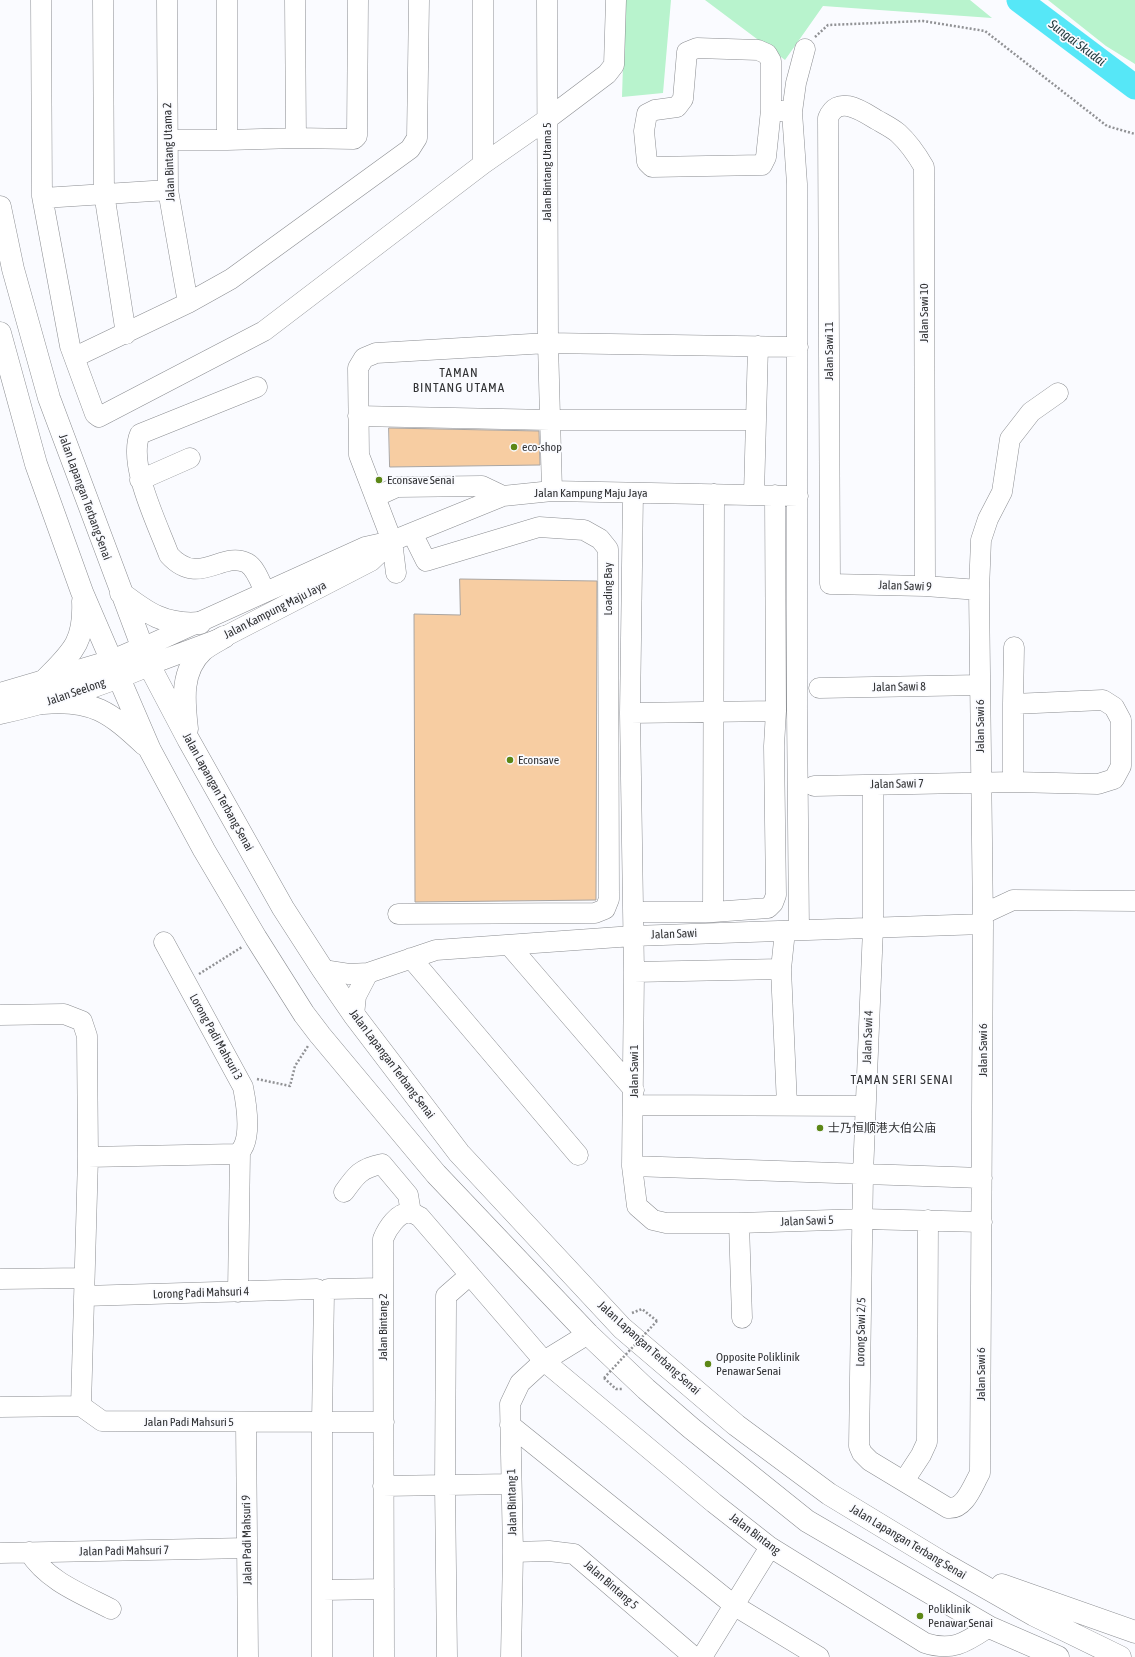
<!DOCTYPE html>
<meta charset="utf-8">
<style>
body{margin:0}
canvas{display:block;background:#fafbff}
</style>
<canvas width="1135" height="1657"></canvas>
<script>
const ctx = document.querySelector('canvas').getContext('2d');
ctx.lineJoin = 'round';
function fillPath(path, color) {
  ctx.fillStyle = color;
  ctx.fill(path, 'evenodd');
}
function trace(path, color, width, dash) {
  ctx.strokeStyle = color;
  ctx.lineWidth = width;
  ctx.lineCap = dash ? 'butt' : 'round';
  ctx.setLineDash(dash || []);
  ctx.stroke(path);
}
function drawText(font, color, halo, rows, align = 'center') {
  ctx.font = font + ' "Asap Condensed","Noto Sans SC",sans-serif';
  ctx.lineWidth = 3.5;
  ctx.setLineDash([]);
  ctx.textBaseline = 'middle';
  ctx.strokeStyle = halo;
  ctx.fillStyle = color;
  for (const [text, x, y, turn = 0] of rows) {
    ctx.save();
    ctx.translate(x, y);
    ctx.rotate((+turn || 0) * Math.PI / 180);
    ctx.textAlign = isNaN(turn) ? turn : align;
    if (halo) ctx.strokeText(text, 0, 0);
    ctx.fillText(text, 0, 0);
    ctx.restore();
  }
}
fillPath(new Path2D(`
 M625,0H671L663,93L622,97Z
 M705,0H970L992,18L823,6L785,60Z
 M1048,0H1135V64L1106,46Z`), '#b8f3cd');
trace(new Path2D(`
 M1019,0L1135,87`), '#56e7f7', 25);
const building = new Path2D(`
 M389,428L539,431L540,465L390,467Z
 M460,579L597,581L596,900L415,902L414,614L460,615Z`);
fillPath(building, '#f7cda2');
trace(building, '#a9a5a2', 1);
const minor = new Path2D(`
 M41,0L42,196L70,346L95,414L99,417L264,331L483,164L546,120L607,74L614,65L616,0
 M103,0L104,193L126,334
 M167,0L168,190L188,303
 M295,0L296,138L354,139L357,136L358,0
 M483,0V164
 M547,0L548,343L552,491
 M771,110L766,157L762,165L652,167L647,162L644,131L647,114L655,110L677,107L683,99L687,52L697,48L758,50L767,54L771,61V110L792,112
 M168,140H227V0
 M227,140L296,138
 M43,198L168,190
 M75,357L188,303L231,279L410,149L417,138L419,0
 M257,387L140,434C127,464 158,525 169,555C199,588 222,550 247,563C256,568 261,584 265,592
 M358,416L550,420H756
 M140,480L190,458
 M633,493L630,713L634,972L632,1166L637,1206L653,1220L666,1223H739L863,1219L982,1222
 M754,494L758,346
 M375,497L397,487L482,486L503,496
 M396,573L392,541L359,455L358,368L364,358L376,353L548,343L798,347
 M925,586L924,167C917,155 909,143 898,133C892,128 884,124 877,120C862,111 838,94 828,118L830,584L925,586L979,590
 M142,648L365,547L392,541L503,496L552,491L798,496
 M149,665L224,637L284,606L371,561L392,541
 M819,688L980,685
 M1013,704L1014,647
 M630,713L776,711
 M873,785V928L863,1174L859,1446L862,1453L870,1461L948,1508C965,1510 973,1485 980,1473L983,924L979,590L981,540L988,519L1002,492L1010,439L1031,412L1058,393
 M814,786L1013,782L1098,784L1114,779L1121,766V720L1114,707L1103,700L1013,704V782
 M633,912H713L768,908L773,903L776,895L774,746L776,711L775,495
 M713,912L714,494
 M398,914L595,913L605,909L609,899L608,549L600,539L584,530L539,527L426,561L412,533
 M983,914L1013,900L1135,901
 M799,930L797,710V184L792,112L796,83L805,49
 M509,945L634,1090
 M411,958L578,1155
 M781,969L787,1105
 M323,970L349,974L368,973L436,950L633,936L983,924
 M634,972L781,969L785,931
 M0,1015L64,1014L82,1021L87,1036L88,1157L81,1406
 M354,1015L356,996L368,973
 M634,1105L865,1106
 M88,1157L236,1154C254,1146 246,1102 243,1087L164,942
 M632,1166L982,1178
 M344,1192C356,1175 361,1168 382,1164L408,1195L411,1213
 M739,1223L742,1318
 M0,1279L84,1278
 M238,1292L240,1152
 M84,1296L317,1289
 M0,1407L81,1406L102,1421L384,1422
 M246,1422L248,1657
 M510,1425L735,1606L819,1657
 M904,1481L921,1455L927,1442L928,1220
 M383,1486L511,1484
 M29,1552C47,1581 82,1594 111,1609
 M513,1552L549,1551L574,1554L694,1657
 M0,1553L247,1548
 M323,1590L384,1589
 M322,1657V1422L324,1293L328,1289L383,1288
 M384,1657L383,1239C387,1229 398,1211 411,1213C414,1213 418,1216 420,1217L544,1361L714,1503L770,1547L925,1643C953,1652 966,1642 989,1627
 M447,1657L445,1485L446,1305V1296L470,1275
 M511,1657L513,1552L510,1404L520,1383L544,1361L588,1334
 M702,1657L770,1547`);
const major = new Path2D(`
 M0,694L112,661L142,648
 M0,713C51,702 101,685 149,665`);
const highway = new Path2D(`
 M0,207L13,269L49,398L149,665L188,739L283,908L323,970L354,1015L459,1153L622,1328L736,1425L829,1494L941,1562L1034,1615L1120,1657
 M0,333L36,464L82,592L150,750L204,850L256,938L304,1014L320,1035L436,1174L588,1334L646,1389L691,1428L807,1521L989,1627L1058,1657
 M121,593C147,613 165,626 200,623
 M43,682C71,653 85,644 83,601
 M43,703C92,698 111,713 145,745
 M187,729C184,702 180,671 203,650C209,645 217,641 224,637
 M1002,1585L1135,1632`);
trace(minor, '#8b8d91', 21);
trace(major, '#8b8d91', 23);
trace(highway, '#8b8d91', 23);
trace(new Path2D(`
 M815,37L828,25L923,21L985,31L1107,126L1135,134
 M199,974L242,947
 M257,1079L290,1086L295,1066L308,1046
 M632,1313L642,1309L657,1321
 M604,1378L616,1389H622`), '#919295', 2.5, [2, 2]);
trace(minor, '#fff', 20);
trace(major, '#fff', 22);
trace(highway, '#fff', 22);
trace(new Path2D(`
 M604,1378L657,1321`), '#919295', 2.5, [2, 2]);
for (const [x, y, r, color] of [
 [514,447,4,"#5c8716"],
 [379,480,4,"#5c8716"],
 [510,760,4,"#5c8716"],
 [820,1128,4,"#5c8716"],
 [708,1364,4,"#5c8716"],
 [920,1616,4,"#5c8716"]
]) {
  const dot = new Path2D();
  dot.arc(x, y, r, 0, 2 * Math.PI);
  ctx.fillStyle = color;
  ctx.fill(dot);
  trace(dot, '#fafbff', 1.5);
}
drawText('12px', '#313234', '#fafbff', [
 ["Jalan Bintang Utama 2",169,152,-92],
 ["Jalan Bintang Utama 5",547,172,-90],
 ["Jalan Sawi 10",924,313,-90],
 ["Jalan Sawi 11",829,351,-90],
 ["Jalan Kampung Maju Jaya",591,493],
 ["Jalan Lapangan Terbang Senai",85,497,70],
 ["Jalan Sawi 9",905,586,2],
 ["Loading Bay",608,589,-90],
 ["Jalan Kampung Maju Jaya",275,610,-27],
 ["Jalan Sawi 8",899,687,-1],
 ["Jalan Seelong",76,692,-19],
 ["Jalan Sawi 6",980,726,-90],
 ["Jalan Sawi 7",897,784,-1],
 ["Jalan Lapangan Terbang Senai",218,792,61],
 ["Jalan Sawi",674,934,-2],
 ["Lorong Padi Mahsuri 3",216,1037,61],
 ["Jalan Sawi 4",868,1037,-88],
 ["Jalan Sawi 6",983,1050,-90],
 ["Jalan Lapangan Terbang Senai",392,1064,53],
 ["Jalan Sawi 1",634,1071,-90],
 ["Jalan Sawi 5",807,1221,-2],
 ["Lorong Padi Mahsuri 4",201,1293,-2],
 ["Jalan Bintang 2",383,1327,-90],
 ["Lorong Sawi 2/5",861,1332,-89],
 ["Jalan Lapangan Terbang Senai",649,1348,42],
 ["Jalan Sawi 6",981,1374,-90],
 ["Jalan Padi Mahsuri 5",189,1422],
 ["Jalan Bintang 1",512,1502,-91],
 ["Jalan Bintang",755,1534,37],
 ["Jalan Padi Mahsuri 9",247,1540,-91],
 ["Jalan Lapangan Terbang Senai",908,1542,31],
 ["Jalan Padi Mahsuri 7",124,1551,-1],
 ["Jalan Bintang 5",611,1585,41]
]);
drawText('12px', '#313234', '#fafbff', [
 ["eco-shop",522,447],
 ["Econsave Senai",387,480],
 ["Econsave",518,760],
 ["士乃恒顺港大伯公庙",828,1128],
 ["Opposite Poliklinik",716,1357],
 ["Penawar Senai",716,1371],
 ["Poliklinik",928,1609],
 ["Penawar Senai",928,1623]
], 'left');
drawText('italic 13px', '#1f383b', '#fafbff', [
 ["Sungai Skudai",1077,43,37]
]);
ctx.letterSpacing = '1px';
drawText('13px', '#313234', '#fafbff', [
 ["TAMAN",459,373],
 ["BINTANG UTAMA",459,388],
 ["TAMAN SERI SENAI",902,1080]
]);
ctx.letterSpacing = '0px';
</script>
